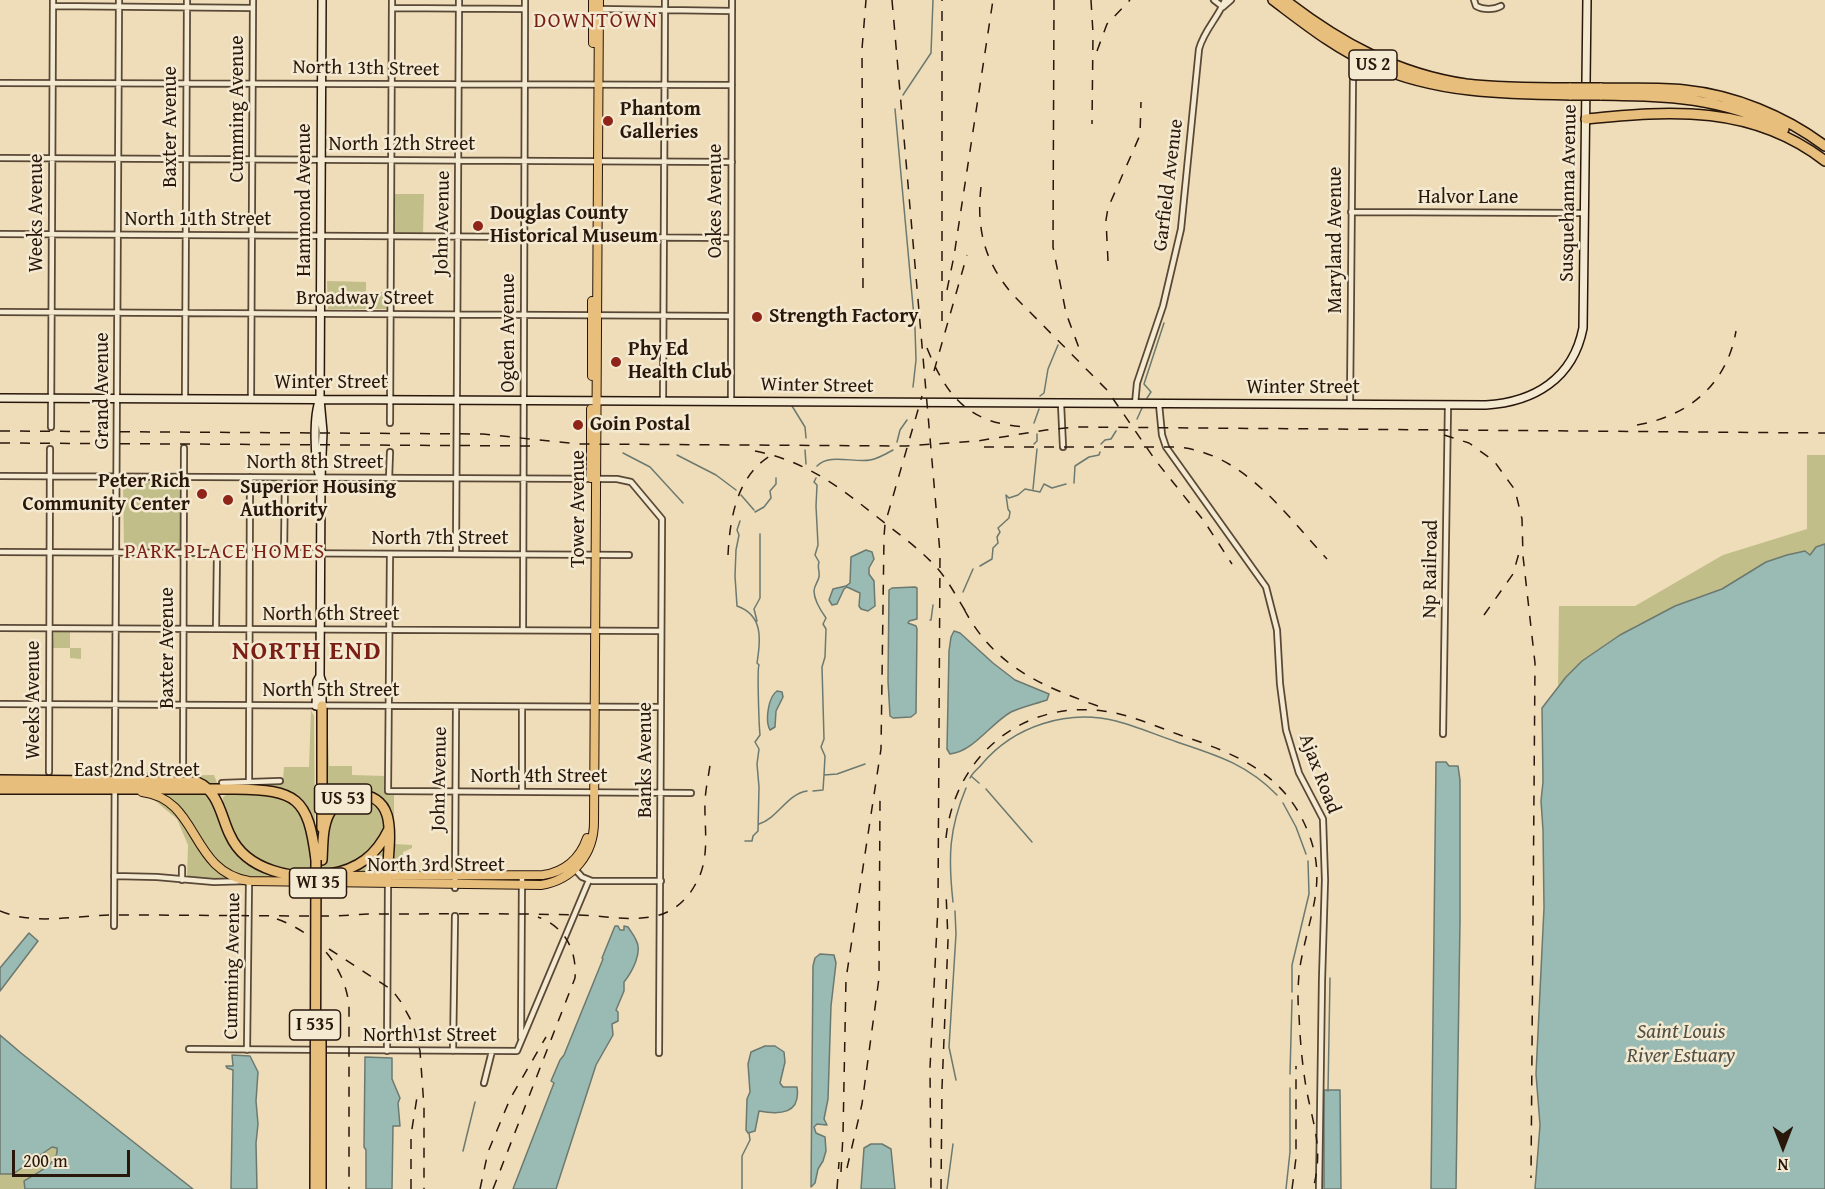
<!DOCTYPE html>
<style>
body{margin:0}
#map{position:relative;width:1825px;height:1189px;overflow:hidden;background:#eeddb8;font-family:"Gentium Book Plus",serif}
canvas{display:block}
.north{position:absolute;left:1753px;top:1117px;width:60px;height:60px;-webkit-text-stroke:4px #f4e9d1;paint-order:stroke;rotate:180deg;font-size:16px;font-weight:700;line-height:24px;text-align:center;color:#29170c}
.north::after{content:'';display:block;margin:auto;width:21px;height:27px;background:#29170c;clip-path:polygon(50% 0,100% 100%,50% 72%,0 100%)}
.scale{position:absolute;left:12px;top:1150px;width:118px;height:27px;box-sizing:border-box;border:3px solid #29170c;border-top:0;padding-left:8px;font-size:18px;line-height:21px;white-space:nowrap;color:#29170c;-webkit-text-stroke:4px #f4e9d1;paint-order:stroke}
</style>
<div id="map">
<canvas width="1825" height="1189"></canvas>
<div class="north">N</div>
<div class="scale">200 m</div>
</div>
<script>
const ctx = document.querySelector('canvas').getContext('2d');
ctx.lineJoin = 'round';
function fillPath(path, color) {
  ctx.fillStyle = color;
  ctx.fill(path, 'evenodd');
}
function trace(path, color, width, dash) {
  ctx.strokeStyle = color;
  ctx.lineWidth = width;
  ctx.lineCap = dash ? 'butt' : 'round';
  ctx.setLineDash(dash || []);
  ctx.stroke(path);
}
function drawText(font, color, halo, rows, align = 'center') {
  ctx.font = font + ' "Gentium Book Plus",serif';
  ctx.lineWidth = 5;
  ctx.setLineDash([]);
  ctx.textBaseline = 'middle';
  ctx.strokeStyle = halo;
  ctx.fillStyle = color;
  for (const [text, x, y, turn = 0] of rows) {
    ctx.save();
    ctx.translate(x, y);
    ctx.rotate((+turn || 0) * Math.PI / 180);
    ctx.textAlign = isNaN(turn) ? turn : align;
    if (halo) ctx.strokeText(text, 0, 0);
    ctx.fillText(text, 0, 0);
    ctx.restore();
  }
}
fillPath(new Path2D(`
 M394,194H424L423,234L394,233Z
 M327,281L366,282V292H389L388,309H328Z
 M1807,455H1825V544L1816,547L1809,555L1805,551L1787,555L1766,562L1722,589L1675,606L1664,614L1637,625L1582,661L1558,686L1559,606H1635L1723,555L1807,529Z
 M126,479L181,480L180,550L124,551L123,483Z
 M54,632H70V648H81V659L70,658V648H53Z
 M311,710L314,716L315,832L291,796L211,788L146,778V773L148,772L153,776L214,775L217,783L223,785L281,783L283,780L284,767H309Z
 M327,711L329,766H352V775L385,776L386,794H394V844L412,845V848L403,852V872L391,871L390,818L364,793L326,814Z
 M161,792L208,793L240,853L304,878L250,879L236,875L210,856L183,811L174,802Z
 M231,792C253,792 291,790 304,814C308,821 310,849 312,860L327,830L332,814L347,800L370,799L383,812L385,829C379,839 370,857 360,862C344,870 328,872 311,871C273,871 245,862 230,823C226,815 222,806 223,797Z
 M147,794C185,806 188,843 214,868C220,874 227,877 234,880L187,878L188,845L177,819Z
 M387,837L383,870L344,873Z
 M52,1147L57,1148C59,1164 36,1173 24,1181L25,1189H0V1174L4,1175Z`), '#c1be89');
const water = new Path2D(`
 M1825,544V1189H1535L1540,1125L1536,1074L1544,908L1543,830L1541,801L1543,782L1542,708L1566,677L1582,661L1620,635L1675,606L1722,589L1766,562L1787,555L1805,551L1810,555L1816,547Z
 M866,550L872,552L874,559L869,568V574L874,581L875,606L868,611L861,609L859,606L860,593L847,587L844,589L837,604L832,605L829,600L833,589L846,586L850,583L851,557Z
 M915,587L917,588V619L909,621L908,623L916,626L917,629L916,713L911,717L893,718L890,716L888,681L889,590L892,588Z
 M954,631L960,633L993,663L1015,680L1049,694L1047,700C1035,704 1022,707 1011,712C990,724 973,752 950,754L947,749L949,651L951,637Z
 M777,691L782,692L783,697L776,711L775,727L770,730C765,721 768,697 777,691Z
 M1436,762H1446L1449,766H1458L1460,780V921L1456,1189H1431Z
 M615,926H618L620,930H624V926L628,927C631,932 634,935 636,940C643,952 632,972 624,982V991L616,1010L618,1012V1021L612,1024L613,1035L596,1065L556,1189H513L554,1083L551,1081L560,1060L564,1055L603,959L602,958Z
 M29,933L38,941L0,991V968Z
 M820,954L834,955L836,963L831,1006L828,1099L824,1119L827,1125L817,1124L814,1127L816,1133L825,1137L826,1151L823,1161L818,1169L815,1183L811,1187L813,966L815,958Z
 M0,1035L21,1053L193,1189H25L24,1181C36,1173 59,1164 57,1148L52,1147L13,1174H0Z
 M765,1046H775L784,1052L785,1062L780,1083L783,1087H797C801,1114 780,1115 759,1111L755,1131L748,1133L746,1130L747,1099L750,1092L748,1064L751,1052Z
 M232,1055L250,1056L258,1072L256,1101L258,1124L256,1143L257,1189H231L233,1070L227,1068L226,1066H233Z
 M365,1057L392,1058V1079L400,1098L398,1103L400,1126H393L392,1189H366V1150L364,1147Z
 M1324,1090H1340L1341,1189H1324Z
 M871,1144H882L891,1149L895,1189H861L864,1148Z`);
fillPath(water, '#99bbb3');
trace(water, '#6c7970', 1.5);
trace(new Path2D(`
 M903,95L931,53L933,0
 M895,109L915,328L916,360L913,387
 M1040,396L1044,393L1048,369L1058,345
 M1147,398L1151,392L1144,384L1164,323
 M792,406L805,427L806,438
 M1137,419L1142,408
 M1034,423L1039,409
 M897,442L900,430L907,420
 M1034,444L1037,441V434
 M1101,444L1105,440L1111,439L1116,431
 M805,450L806,464
 M623,453L650,467L683,503
 M677,455L716,475L736,490
 M817,466C829,453 854,463 870,460C877,459 886,454 893,450
 M816,478L814,482L817,485L816,506L818,545L815,555L819,562C817,568 820,571 819,577C818,582 814,586 814,591C814,601 821,611 826,618L823,624L826,629L825,657L822,667L824,739L821,747L825,756L824,775
 M1074,483L1075,466L1089,457L1099,455L1100,452
 M1033,489L1037,449
 M741,495L754,510
 M755,512L764,507L771,498L770,491L776,484V478
 M740,521L737,530L739,535L736,550L735,576L737,606C763,615 761,639 757,663L759,665C757,669 759,725 760,735L755,742L759,749L757,764L759,787L758,831L753,836L752,841H745
 M980,566L992,559L993,548L998,543L997,537L1000,532L998,528L1009,518L1010,512L1008,509L1006,495L1009,498L1018,495L1025,489L1040,492L1044,484L1052,488L1066,484
 M963,592L973,569
 M930,620H931L933,605
 M757,621L754,609L760,598V534
 M971,776L979,783
 M970,778C973,772 978,769 982,764C1014,726 1067,709 1116,721C1136,726 1156,735 1177,742C1216,755 1247,764 1277,795
 M986,789L1032,842
 M813,791L823,790L824,775L837,774L865,764
 M1283,803L1296,827L1306,854
 M759,824C778,818 787,794 807,791
 M953,902C948,857 949,829 966,788
 M955,911L956,934L949,1047L956,1080
 M1292,992V965L1309,894L1308,861
 M1290,1074L1292,1000
 M1328,1091L1330,978
 M463,1151L475,1102
 M742,1189V1156L750,1140L749,1133
 M947,1189L953,1144
 M1286,1189L1290,1152V1088`), '#6c7970', 1.5);
const street = new Path2D(`
 M1214,0L1223,7
 M1474,0L1476,6C1483,10 1494,10 1501,6
 M53,6L253,8
 M1223,7L1231,0
 M392,8L525,9
 M599,9L732,11
 M0,83L732,85
 M0,158L732,162
 M1351,212L1585,213
 M0,234L540,237
 M592,237L731,238
 M0,312L731,316
 M185,398L187,0
 M251,399L253,0
 M663,402L665,0
 M731,402L732,0
 M1061,404L1063,447
 M1135,404L1137,383L1163,306L1181,229L1199,49C1204,30 1218,18 1225,0
 M1159,404L1162,435L1166,447L1266,587L1277,630L1280,684L1286,730L1299,773L1323,819L1325,880L1322,980L1319,1189
 M1350,404L1353,76
 M390,423L392,0
 M51,427L53,0
 M0,476L617,479L631,482L662,519L659,1053
 M389,479L390,452
 M0,552L217,553L216,629
 M250,553L629,555
 M284,553L285,478
 M390,554L388,791L691,793
 M456,554L459,0
 M0,628L661,631
 M523,630L525,0
 M0,704L661,707
 M1443,734L1448,405
 M49,772L50,449
 M183,775L184,448
 M249,782L250,477
 M222,783L280,781
 M522,792V707
 M573,867L582,877L592,881H661
 M114,876L157,877L214,882L249,881L247,1050
 M182,880V868
 M455,888L456,707
 M114,926L119,0
 M521,1038L522,876
 M189,1049L517,1051L589,880
 M387,1051L388,883
 M453,1051L455,916
 M484,1083L492,1051`);
const secondary = new Path2D(`
 M0,398L1486,405C1534,402 1573,379 1583,328L1587,0
 M320,477C314,460 313,415 320,399
 M316,706L317,681L320,676
 M322,706V682L320,676L321,478L323,432L320,399L322,0`);
const primary = new Path2D(`
 M593,0V43
 M592,376V301
 M591,478V409
 M142,792C200,799 189,871 249,881L541,885C573,880 594,854 594,822L599,0
 M331,876L543,875C564,872 580,859 587,838`);
const highway = new Path2D(`
 M1273,0C1305,24 1336,49 1373,65C1436,93 1503,94 1571,95
 M1285,0C1339,42 1397,74 1466,84C1500,88 1536,88 1571,88
 M1600,88C1628,89 1656,87 1684,90C1734,95 1785,116 1825,146
 M1600,95C1669,96 1720,97 1784,129
 M1586,119C1671,110 1753,105 1825,161
 M0,780L197,782C219,791 221,817 230,835C246,871 295,881 330,874C358,869 376,856 389,829
 M0,789H235C297,790 308,797 316,860
 M322,828V706
 M322,860C323,845 322,828 329,814C342,791 378,787 387,815C392,831 388,859 387,876`);
trace(street, '#5a4837', 8);
trace(secondary, '#29170c', 10);
trace(primary, '#29170c', 10);
trace(highway, '#29170c', 12);
trace(street, '#f4e9d1', 4.5);
trace(secondary, '#f4e9d1', 7);
trace(primary, '#e7be7c', 8);
trace(highway, '#e7be7c', 9);
trace(new Path2D(`
 M892,0L940,553L938,906L930,1068L931,1189
 M1054,0L1053,247L1066,313L1079,348
 M1091,0L1093,33L1092,124
 M1097,51L1107,24L1130,0
 M981,187C976,230 985,264 1015,297L1107,390L1156,461L1204,521L1232,564
 M1108,261L1106,220L1108,208L1140,135L1141,102
 M863,288L862,49L866,0
 M947,290L954,256L993,0
 M942,321V0
 M927,348C948,400 971,425 1030,427
 M934,371L967,255
 M1637,425C1689,416 1727,384 1736,331
 M0,431L483,434L578,444L906,446L977,441L1046,430L1076,427L1825,433
 M1444,435L1469,443L1494,461L1515,490L1522,519L1523,556L1535,663L1531,1178
 M0,443L540,446
 M984,447H1177C1244,453 1284,513 1327,559
 M755,451C810,462 843,490 886,524C904,538 923,552 938,569C950,583 958,600 968,615
 M728,555C730,515 738,471 777,452
 M964,609C994,666 1041,686 1098,706
 M1484,615L1513,574L1519,553
 M946,838C954,758 1021,700 1103,711C1129,714 1155,726 1180,735C1236,754 1285,773 1308,832C1327,879 1311,911 1302,956C1298,974 1297,996 1299,1015C1300,1039 1302,1063 1306,1087C1313,1126 1324,1147 1313,1189
 M0,911C36,926 77,915 114,915C188,915 262,916 335,916L368,914C437,914 505,913 574,915C601,915 630,922 656,916C673,912 687,900 695,885C711,859 704,829 705,800C706,787 709,773 711,759
 M277,919C316,933 344,964 349,1005V1189
 M329,949L392,990L401,1002L413,1024L420,1051L424,1107V1189
 M847,1168L862,1104L879,978L880,799
 M841,1172L843,1135L846,979L881,749L884,537L885,524L922,396
 M411,1189V1135L418,1091
 M480,1189L488,1152L510,1099L546,1037
 M493,1189L575,978C577,950 565,927 538,917
 M837,1189L839,1162
 M941,1189L942,1088L948,940L946,892
 M1292,1189L1296,1158V1066`), '#29170c', 1.5, [10, 10]);
const highwayBridge = new Path2D(`
 M1571,88H1600
 M1571,95H1600
 M315,1189L316,860
 M321,1189V1035`);
trace(highwayBridge, '#29170c', 12, []);
trace(highwayBridge, '#e7be7c', 9);
for (const [x, y, r, color] of [
 [608,121,6,"#8f2418"],
 [478,226,6,"#8f2418"],
 [757,317,6,"#8f2418"],
 [616,362,6,"#8f2418"],
 [578,425,6,"#8f2418"],
 [202,494,6,"#8f2418"],
 [228,500,6,"#8f2418"]
]) {
  const dot = new Path2D();
  dot.arc(x, y, r, 0, 2 * Math.PI);
  ctx.fillStyle = color;
  ctx.fill(dot);
  trace(dot, '#f4e9d1', 2);
}
for (const [x, y, w] of [
 [1373,65,48],
 [343,799,57],
 [318,883,57],
 [315,1025,51]
]) {
  const box = new Path2D();
  box.roundRect(x - w / 2, y - 15, w, 30, 4.5);
  ctx.fillStyle = '#f4e9d1';
  ctx.fill(box);
  trace(box, '#29170c', 1.5);
}
drawText('bold 18px', '#29170c', null, [
 ["US 2",1373,65],
 ["US 53",343,799],
 ["WI 35",318,883],
 ["I 535",315,1025]
]);
drawText('20px', '#29170c', '#f4e9d1', [
 ["North 13th Street",366,69,1],
 ["Cumming Avenue",238,109,-90],
 ["Baxter Avenue",171,127,-90],
 ["North 12th Street",402,145],
 ["Garfield Avenue",1169,185,-83],
 ["Susquehanna Avenue",1569,193,-89],
 ["Halvor Lane",1468,198],
 ["Hammond Avenue",305,200,-90],
 ["Oakes Avenue",716,201,-90],
 ["Weeks Avenue",37,213,-90],
 ["North 11th Street",198,220],
 ["John Avenue",443,223,-89],
 ["Maryland Avenue",1336,240,-90],
 ["Broadway Street",365,299],
 ["Ogden Avenue",509,333,-90],
 ["Winter Street",331,383],
 ["Winter Street",817,386,1],
 ["Winter Street",1303,388],
 ["Grand Avenue",103,391,-90],
 ["North 8th Street",315,463],
 ["Tower Avenue",579,509,-90],
 ["North 7th Street",440,539],
 ["Np Railroad",1431,569,-89],
 ["North 6th Street",331,615],
 ["Baxter Avenue",168,648,-90],
 ["North 5th Street",331,691],
 ["Weeks Avenue",34,700,-90],
 ["Banks Avenue",646,760,-90],
 ["East 2nd Street",137,771],
 ["Ajax Road",1319,774,69],
 ["North 4th Street",539,777],
 ["John Avenue",440,779,-89],
 ["North 3rd Street",436,866],
 ["Cumming Avenue",233,966,-89],
 ["North 1st Street",430,1036]
]);
drawText('bold 20px', '#29170c', '#f4e9d1', [
 ["Phantom",620,110],
 ["Galleries",620,133],
 ["Douglas County",490,214],
 ["Historical Museum",490,237],
 ["Strength Factory",769,317],
 ["Phy Ed",628,350],
 ["Health Club",628,373],
 ["Goin Postal",590,425],
 ["Peter Rich",190,482,"right"],
 ["Community Center",190,505,"right"],
 ["Superior Housing",240,488],
 ["Authority",240,511]
], 'left');
ctx.letterSpacing = '1.5px';
drawText('21px', '#7a1f14', '#f4e9d1', [
 ["DOWNTOWN",596,22],
 ["PARK PLACE HOMES",225,553]
]);
ctx.letterSpacing = '0px';
drawText('italic 21px', '#505046', '#f4e9d1', [
 ["Saint Louis",1681,1033],
 ["River Estuary",1681,1057]
]);
ctx.letterSpacing = '1.5px';
drawText('bold 26px', '#7a1f14', '#f4e9d1', [
 ["NORTH END",307,652]
]);
ctx.letterSpacing = '0px';
</script>
